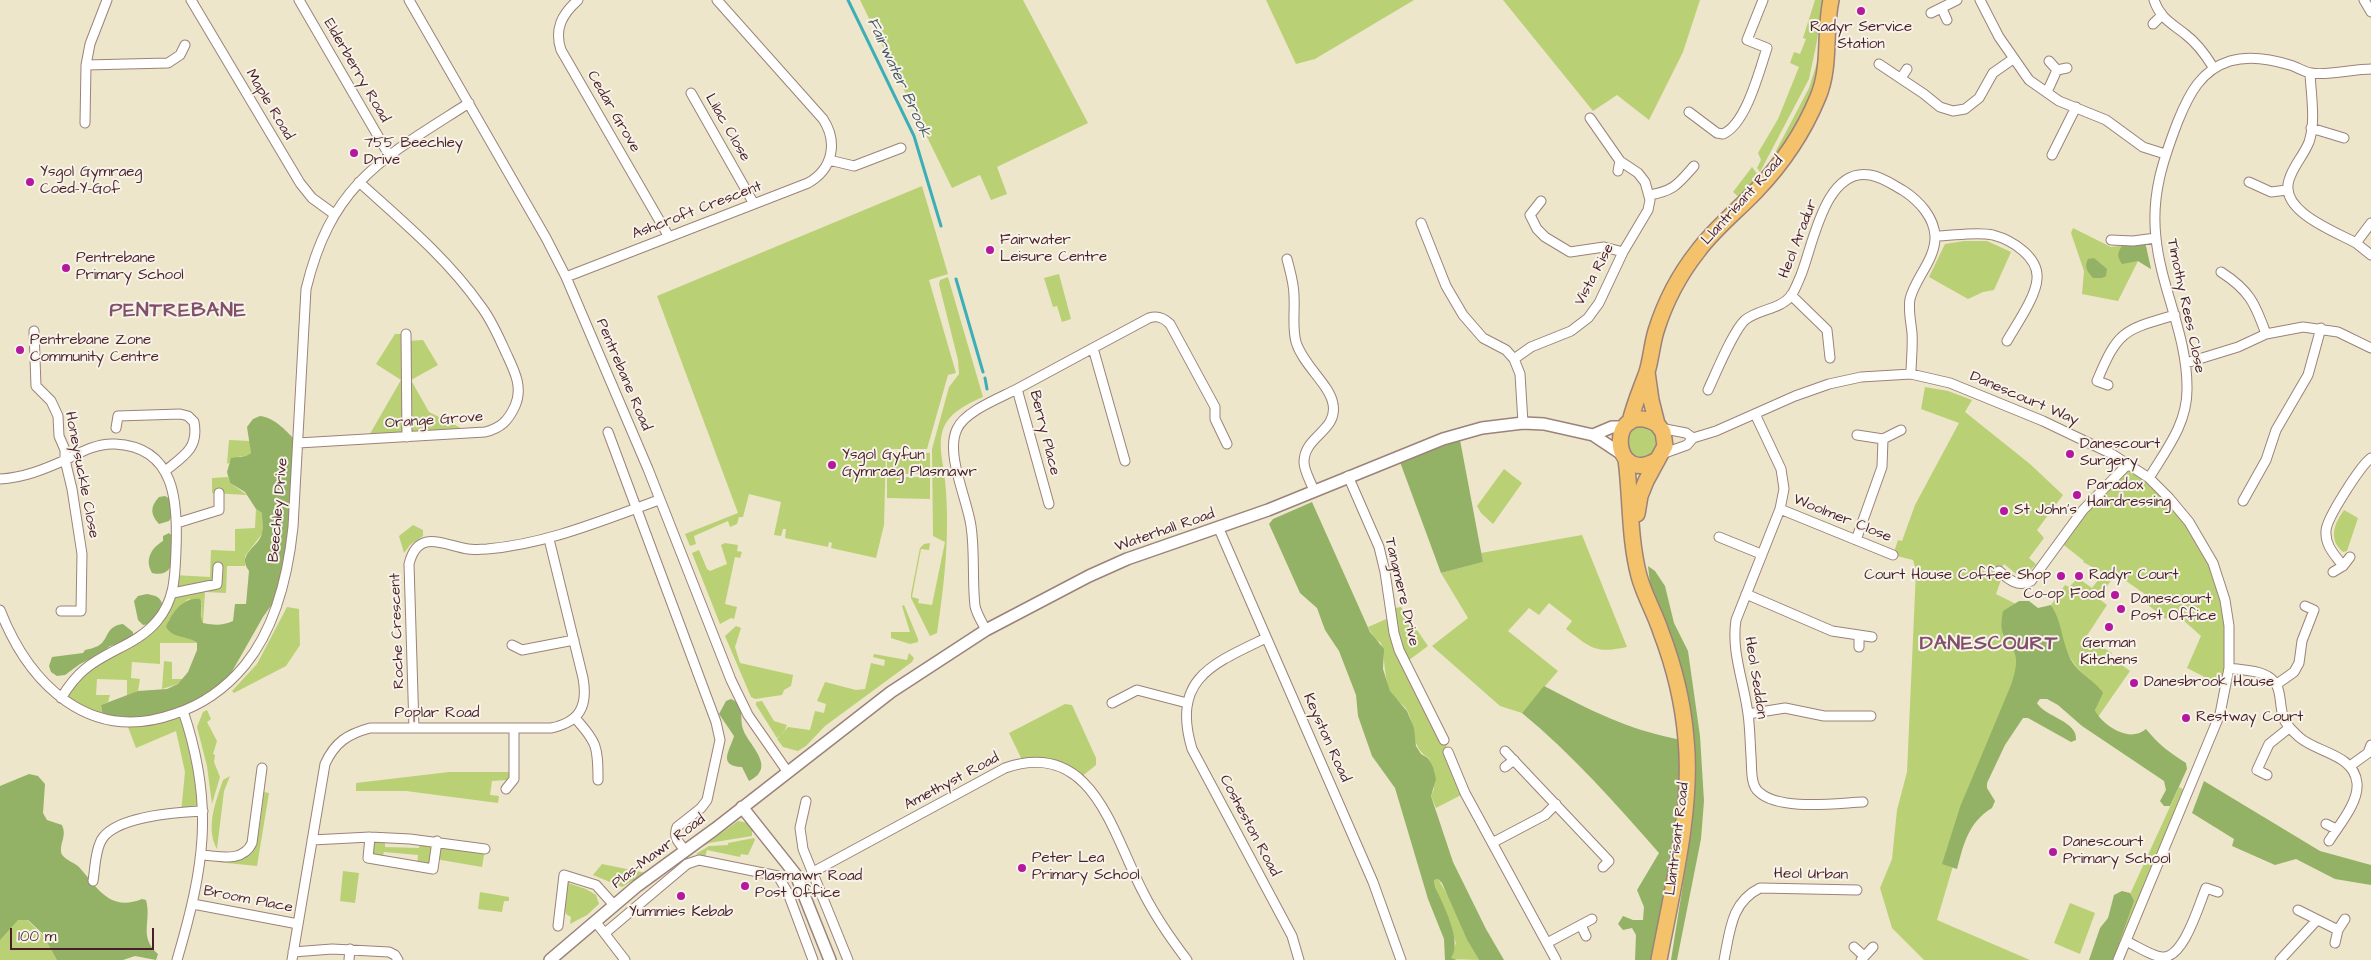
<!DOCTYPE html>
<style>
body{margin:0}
#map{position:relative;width:2371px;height:960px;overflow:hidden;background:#ede6ca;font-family:"Architects Daughter",sans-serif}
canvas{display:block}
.scale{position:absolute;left:10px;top:928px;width:144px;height:22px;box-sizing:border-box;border:2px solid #4a1f2b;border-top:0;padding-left:6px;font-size:15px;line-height:18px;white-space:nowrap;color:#4a1f2b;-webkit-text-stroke:4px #f7f3e8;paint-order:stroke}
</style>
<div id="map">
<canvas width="2371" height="960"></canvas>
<div class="scale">100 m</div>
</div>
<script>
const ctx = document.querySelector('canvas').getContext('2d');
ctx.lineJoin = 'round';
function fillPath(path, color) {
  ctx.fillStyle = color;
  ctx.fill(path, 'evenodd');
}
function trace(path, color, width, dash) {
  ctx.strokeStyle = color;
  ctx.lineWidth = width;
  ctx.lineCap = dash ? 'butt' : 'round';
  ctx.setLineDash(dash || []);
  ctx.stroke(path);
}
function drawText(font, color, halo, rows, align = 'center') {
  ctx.font = font + ' "Architects Daughter",sans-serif';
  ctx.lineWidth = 4;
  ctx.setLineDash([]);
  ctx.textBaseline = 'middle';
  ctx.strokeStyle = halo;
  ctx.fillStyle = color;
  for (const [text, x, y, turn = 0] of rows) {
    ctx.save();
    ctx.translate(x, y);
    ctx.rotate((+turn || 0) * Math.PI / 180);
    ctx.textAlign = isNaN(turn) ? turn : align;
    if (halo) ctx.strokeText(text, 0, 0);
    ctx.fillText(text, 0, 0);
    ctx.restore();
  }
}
fillPath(new Path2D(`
 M860,0H1023L1088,123L997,167L1007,194L991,200L980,175L952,188Z
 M1266,0H1414L1315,59L1296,64Z
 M1503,0H1700L1683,52L1649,120L1617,95L1593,111Z
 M1815,0H1823L1817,41L1809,79L1760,172L1757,168L1761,160L1758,153L1778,119L1799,67L1790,63L1794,52L1800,54L1806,39L1803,38Z
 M1819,56C1818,99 1793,134 1767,168L1809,88Z
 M1752,167L1758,175L1740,198L1733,192Z
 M922,186L948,274L929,280L956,373L948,375L927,449H886L884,525L876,558L831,548L832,543L829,542L828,547L785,538L786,529H783L781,536L774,535L781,502L749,494L743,517H739L737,524L730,527L728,521L694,536L696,544L690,546L685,534L738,513L657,296Z
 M2073,228L2111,247L2145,242L2151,269L2138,261L2118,301L2082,294L2084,271L2071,233Z
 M1964,241H1987L2011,252L1994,290L1983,292L1968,299L1929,277L1945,244Z
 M1059,274L1071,319L1062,322L1057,306L1053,307L1044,278Z
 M948,277L983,397C969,403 954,410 946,423C937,438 942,457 944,472C951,526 945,580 937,633L930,636L911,598V594L920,548L924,544L930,543L929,550L921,549L912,597L919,599L918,603L932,605L945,542L933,536L932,449L949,387L959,374L958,360L939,284L940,280Z
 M395,334H406L407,341L423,340L438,365L411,380L429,412L459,427L467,433L367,439L401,380L376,364Z
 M1925,387L1948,391L1972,400L1965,412L2030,464L2063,495L2037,530L2044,538L2029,558L2036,564L2024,578L2020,577L2004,564L1997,574L2001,580L1996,594L2014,603L2020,610L2036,674L1969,812L1937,920L2030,960H1924L1892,928L1880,888L1892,859L1897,810L1907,772L1916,571L1913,560L1893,555L1898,540L1902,541L1915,505L1959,423L1921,409Z
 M1627 442a15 15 0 1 1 30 0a15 15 0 1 1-30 0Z
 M229,440L250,441L251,453L246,456H240L227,464Z
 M887,452L930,453V474H887Z
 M2128,464L2149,478L2204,546L2225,600L2226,688L2187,668L2201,636L2173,611L2166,619L2148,605L2152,599L2116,574L2098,598L2107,605L2086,637L2112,653L2110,656L2130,671L2098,717L2095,710L2101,689C2083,676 2068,661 2062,638C2058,625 2059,616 2051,605L2065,585L2069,587L2078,578L2092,588L2099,579L2102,581L2104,577L2103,573L2083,562L2084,561L2060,542Z
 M1504,469L1522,483L1493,524L1481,513L1477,506Z
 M228,477L230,483L247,495L212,493V478Z
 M887,477H930V499L887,498Z
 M256,509L262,513V534L245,556V566H227L226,593L205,592L203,623L201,620L202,603L188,599L178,608L168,621L196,643H160V664L132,662L131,678L140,679L138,691L127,696V680L97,679L96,695H110L108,702L101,705L103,716L61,698L76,677L157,621L174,575L210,577L211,550L235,551V529L255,528Z
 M2344,510L2358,518L2347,551L2343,552C2328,539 2334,524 2344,510Z
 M413,525L423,530V536L410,545L404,553L399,536Z
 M1582,535L1627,647C1595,654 1591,648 1566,629L1572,621L1549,603L1539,615L1529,608L1508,631L1558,671L1522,713L1500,706L1432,646L1468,618L1441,573L1483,562L1481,553Z
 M725,543L738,545L737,551L742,552L740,558L735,557L725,604L737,607L734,619L731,618L720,624L692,553L699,550L707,569L710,571L727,564L721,545Z
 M904,605L918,639V642L910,644L891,638V632H910L902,606Z
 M287,607L299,609L300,645L286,666L234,693L232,691L257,664Z
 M1401,607L1428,646L1405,663L1444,740L1465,793L1436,808L1431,796L1434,789L1429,758C1410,748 1416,727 1407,710C1402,702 1393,699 1389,689C1384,674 1385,659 1381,643L1375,639L1368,627L1391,617L1390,609Z
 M736,626L741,628L735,647L740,663L793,675L791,686L784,690L782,695L755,699L751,697L725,636Z
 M909,653L914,658L912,662L825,726L806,746L798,751L783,747L777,739L788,727L810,730L815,711L824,713L826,704L817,701L825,682L856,690L865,689L871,663L884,666L885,660L873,657L874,654L907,660Z
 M164,661L172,662V679H184L178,684L162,689Z
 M762,701L774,721L787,725L784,732L777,738L756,705V702Z
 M1065,704L1072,705L1096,758V765L1080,778L1068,770L1023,762L1009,733Z
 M207,710L211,719L207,722L217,741L213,754L215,755L214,762L220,777L212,804L207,766L197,727L203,712Z
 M183,711L203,811L181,812L185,772L176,731L136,748L126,722Z
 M449,772H511L507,780L492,781L490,795L499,796L498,803L406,791H356V783Z
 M230,776L224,791L217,849C205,828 216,801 223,780Z
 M2179,787L2188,792L2118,960H2100Z
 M264,792L269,793L257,866L217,862V860C224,860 234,862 241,860C261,853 261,810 264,792Z
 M738,821L748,823L755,830L752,832V836L709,843L702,847Z
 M370,837L385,838V847L419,848L421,840L485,849L482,867L435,859L433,869L417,867L418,855L384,852L381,861L368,858Z
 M754,838L755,840L748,855L741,854L740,857L707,850L705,857L696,854L709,846L728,845V843Z
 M602,864L646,873L622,887L593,875Z
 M343,871L359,873L355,903L340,901Z
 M1438,879L1447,894L1467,940L1479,960L1450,959L1456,943L1435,887L1434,880Z
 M568,883L586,889L596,895L599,904L587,915L570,924L571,917L566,914L564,906Z
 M480,892L509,897V901H504L502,912L478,909Z
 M2070,903L2095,913L2080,954L2054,943Z
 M22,915L49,941L60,960H0V936Z`), '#bad075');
fillPath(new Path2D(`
 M2145,242L2151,269L2138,261L2122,264C2117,257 2117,253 2122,246Z
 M2094,258L2107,269L2106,276L2102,278H2093C2087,271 2084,267 2088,259Z
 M260,416C276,418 287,432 298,443L293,527L280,593L263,617L230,675L218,691L159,719L103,716L101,705L138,691L167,689L178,684L188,672L197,650V643C187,635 173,639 166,627C171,613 184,596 200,599C204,607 198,615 203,623C214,625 222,626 233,621L235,604H246L249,571C236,553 259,548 262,533C263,527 262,520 262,513L256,509L245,492L230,483L227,472L231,458L246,456L251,453L247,427L253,419Z
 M1460,440L1483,562L1441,573L1400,462Z
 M165,496L170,499L172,516L169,521L159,524C150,514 150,507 159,497Z
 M1312,502L1370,632L1384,649L1383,669L1390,691L1407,711L1414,728L1416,746L1421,754L1428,758L1433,767L1436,779L1431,796L1453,862L1486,929L1504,960H1479L1467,940L1442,883L1438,879L1434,880L1435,887C1443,904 1463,942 1451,958L1457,960H1445L1444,939L1428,899L1395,788L1372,756L1358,716L1356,695L1339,651L1325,630L1317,608L1300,593L1269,524L1273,519Z
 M169,533L173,537C173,552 177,579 152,573C145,560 150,549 163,541V536Z
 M1648,566L1655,571L1665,586L1674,623L1688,651L1700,736L1704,801L1701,839L1677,960H1671L1692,827L1696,759L1692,718L1680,664L1650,584Z
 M147,594C157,596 161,597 163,607L150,624L143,625L138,620L134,601L138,596Z
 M2019,601H2029L2038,608L2051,605C2063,622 2061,644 2073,663C2080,674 2100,685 2103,693L2095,710C2100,722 2121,737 2135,734C2139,734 2143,731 2146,729C2158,744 2170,753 2186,763L2187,769L2170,806H2164L2160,801L2166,790L2164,781L2082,726L2058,705L2047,699H2040L2037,703C2045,717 2078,721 2076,740L2071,742L2028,718H2023L2005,745L1987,783V788L1995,801L1992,808C1968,823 1964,843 1957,869L1942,864L1960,807L2011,685C2014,675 2018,664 2015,654C2010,633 1997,643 2003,611Z
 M123,624L133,632V638L128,642L110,646L101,654L80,664L65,675L57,676L51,672L49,666L52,657L83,653L85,650C89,649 94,648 98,646C109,640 105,626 123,624Z
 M1544,686C1592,711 1626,729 1681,740C1679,814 1667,887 1655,960H1635L1636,935L1632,928L1623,930L1618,924L1623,916L1633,920H1643L1644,907L1637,890L1659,853C1616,804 1572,754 1522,713Z
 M731,699C746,706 739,717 743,729C748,745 778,767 749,781L742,767C717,766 730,750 734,736L719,714L726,701Z
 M29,774L38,776L45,784L43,813L47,820L62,825C67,836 60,842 61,852C62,859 74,862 79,867C98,888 109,912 142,899L146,900C152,922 138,936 158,954L156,960L135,956L123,960H57L43,934L28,920H18L0,940V786Z
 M2204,781L2320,851L2371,865V885L2335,879L2296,859L2275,865L2232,846L2234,839L2192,813Z
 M2122,891L2130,893L2134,901L2113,960H2089L2100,928L2108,918L2114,895Z`), '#93b266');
trace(new Path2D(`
 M848,0L914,136L941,226
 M956,279L983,372
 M985,378L987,389`), '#3dadb8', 3);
const minor = new Path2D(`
 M191,0L300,183L312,198L334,214
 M299,0L389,155
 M409,0L546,238L566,277L648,469L731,680L748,715L787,771
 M578,0C562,14 554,29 561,50L669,237
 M1980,0L1999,37L2029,80L2059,101L2106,120L2143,147L2165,154
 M2154,0C2160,18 2171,23 2185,34C2197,43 2205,54 2213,67
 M2364,0L2371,12
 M1942,9L1947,20
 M1931,13L1957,0
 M2153,24L2161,16
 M2049,61L2057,70
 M1879,64L1924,94L1940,107L1953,111L1965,109L1979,98L1993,73L2013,59
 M86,65L168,63L180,55L185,45
 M2310,73C2311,95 2316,121 2309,142C2304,155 2293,166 2289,180C2279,211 2334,231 2356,243L2371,223
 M1901,78L1907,69
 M2047,92L2057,70L2067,68
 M691,93L754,204
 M1689,112L1717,133L1723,134C1746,124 1759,72 1767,48L1747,40L1763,0
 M85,123L86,65L90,44L107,0
 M2311,128L2344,138
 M2052,155L2076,107
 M829,160L854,166L901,148
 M1618,171L1620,161
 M2249,182L2271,192L2287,190
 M1649,195C1674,191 1678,184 1694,166
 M1541,201L1530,215L1537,229L1545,237L1570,252L1604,247L1623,252
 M1421,223L1446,286L1463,315L1483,338L1506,350L1514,359L1520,374L1523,423
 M1935,236C1953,236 1976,231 1993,235C2012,240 2039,257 2037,279C2036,297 2016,325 2007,341
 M2111,240L2133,241L2156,238
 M2356,243L2371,255
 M1287,259C1290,271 1294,283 1294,296C1295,312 1292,327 1296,342C1303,365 1330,385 1333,404C1338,431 1304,436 1304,462C1304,471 1311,482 1314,491
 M2221,272C2249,290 2255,303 2266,334
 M566,277L808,183C833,169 838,142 823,119L717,0
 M1791,295L1827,330L1830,358
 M34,331L36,386L51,401L58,416L59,436L65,450V460L72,489L82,554L81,611H61
 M406,334L407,437
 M1093,348L1149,318C1158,315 1164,318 1170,324L1215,407V419L1227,444
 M1514,359L1531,347L1571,331L1588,318L1599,303L1623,252L1648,210L1650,200L1645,182L1638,173L1620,161L1590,118
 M2186,363L2238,347L2266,334L2303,327L2338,332L2371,348
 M2108,385L2097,381C2118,330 2124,330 2175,315
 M1708,390C1716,373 1733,331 1745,320C1759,309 1779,310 1791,296C1795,290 1798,282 1801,275C1813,245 1825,167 1870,175C1883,177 1893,185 1904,191C1919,201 1934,217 1935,236C1936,259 1915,278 1910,299C1908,310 1911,322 1912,333C1913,347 1911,361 1911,374
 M1755,414L1781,469L1784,489L1780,509L1736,620C1731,652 1744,682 1748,714C1750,728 1750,742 1751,756C1752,767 1750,785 1759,792C1779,811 1837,803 1863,802
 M116,428L118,416L180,414L188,416L194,422C199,448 184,456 165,471
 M1660,428L1686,433L1693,438
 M608,432L716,722L720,740L707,800L701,808L677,827C673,837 678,842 685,850
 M1857,435L1883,439L1901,430
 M298,443L485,432C501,428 508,421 515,406C523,388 515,372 507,355C499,338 492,320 480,305C447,258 401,220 359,182
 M1662,454L1687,445L1693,438L1716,431L1795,396L1829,384L1861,377L1911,374L1950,383L2043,421L2112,454L2149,478L2169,498L2189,522L2213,563L2225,600L2229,626V668L2220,714L2118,960
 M1348,476L1379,547L1385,572L1394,633L1399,650L1444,740
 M2149,478C2166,450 2187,424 2187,390C2188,337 2161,289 2156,238C2151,195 2163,160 2178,121C2189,94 2201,70 2230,61C2250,55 2271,59 2290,65C2297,67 2304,72 2311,73C2326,76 2354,69 2371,69
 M0,479C23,478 45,469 65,460C81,452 97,443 115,444C176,447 178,503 176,550C175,576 175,600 157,621C138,644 108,650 85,669C75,677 68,687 61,698
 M2243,501L2266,460L2276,430L2308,375L2321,328
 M1049,504L1017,389L1093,348L1125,461
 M1780,509L1893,555
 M177,523L219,510V493
 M1219,529L1373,882L1401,960
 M1719,537L1761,554
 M1856,540L1882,467L1883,439
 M2343,566C2335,555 2325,546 2326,531C2326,519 2361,465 2371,458
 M1999,571C2008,579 2018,588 2031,581L2083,510L2128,464
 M2333,572L2343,566L2350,557
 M173,593L217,584L218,567
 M1746,594L1832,631L1872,637
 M0,610C29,684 89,744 174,714C202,705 226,688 245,665C276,627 288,575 293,527L306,289C332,182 383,158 469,103
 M986,630C982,622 977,615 975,606C972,579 975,552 971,526C967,498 945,454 957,429C965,411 1000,398 1017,389
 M1266,638C1212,664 1171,679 1192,749L1292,936L1299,960
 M512,645L522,650L574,640
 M1859,647V635
 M2229,668C2240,670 2253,670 2263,674C2284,682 2278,700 2283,716C2285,725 2293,731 2299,737C2317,753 2354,754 2357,783C2359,802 2339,825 2329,841
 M2277,684L2294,672L2299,663L2302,641L2314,610L2305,606
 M1112,703L1137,690L1187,703
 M1748,714L1785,708L1824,716H1871
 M575,718C597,742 598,747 598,780
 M414,728L409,564C418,528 443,545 468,549C474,550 481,549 487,549C547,544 603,520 659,500
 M1505,751L1609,861L1603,867
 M1448,752L1465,793L1556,960
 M2350,766L2368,753L2371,745
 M1505,767L1514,760
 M2267,775L2257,770L2269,744L2289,728
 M506,789L514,779V728
 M806,801L800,828L803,849L848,960
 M2326,824L2336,829
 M370,837L368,858L433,869L437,841
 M312,840L370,837L410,839L485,849
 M1492,843L1545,815L1556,804
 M201,855C219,856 243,863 252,843L262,768
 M813,872L1005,768C1093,738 1112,833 1143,892C1155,916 1171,939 1187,960
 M93,881C95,869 95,854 100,843C110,816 179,812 203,811
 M193,904L298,924
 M2298,910L2338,930
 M595,921L625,960
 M1581,925L1586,936
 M558,926L564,875L596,885L614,905
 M605,933L687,864L699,860L778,876L788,893L813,960
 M2126,941C2137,946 2151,956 2162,957C2184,959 2199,904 2206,888L2218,892
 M1547,943L1592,919
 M2335,943L2338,930L2345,919
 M1854,947L1864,956
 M293,952L332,949L389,952L395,955L398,960
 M177,960C204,868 215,805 183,711
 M292,960L325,764C335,742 348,734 370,728H551C580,722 588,706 583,678L549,539
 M349,960L350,949
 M1724,960C1730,931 1731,902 1760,888L1857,890
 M1861,960L1873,947
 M2280,960L2317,920`);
const tertiary = new Path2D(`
 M1593,435L1612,427H1624
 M742,807L796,875L830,960
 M550,960L637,886L715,829L891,692L986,630L1089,576L1127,559L1268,510L1443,439L1482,428L1523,423L1544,424L1593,435L1623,455`);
const primary = new Path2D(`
 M1630,422C1634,404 1641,389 1647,372C1651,359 1652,344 1656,331C1665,302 1679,275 1698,251C1714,229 1737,211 1756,191C1781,165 1804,131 1818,97C1831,66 1824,32 1831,0
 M1657,424C1606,397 1610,488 1657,460
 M1626,459C1631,497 1629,538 1639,576C1644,595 1655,613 1661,632C1674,666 1683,702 1686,739C1693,808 1672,891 1659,960
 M1637,514L1640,496L1646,481L1665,446L1663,432L1657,424L1651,400L1647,372`);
trace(minor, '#9c827a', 11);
trace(tertiary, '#9c827a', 14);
trace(primary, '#9c827a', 18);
trace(minor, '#fff', 9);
trace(tertiary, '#fff', 11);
trace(primary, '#f4c26a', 15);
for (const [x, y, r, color] of [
 [1861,11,5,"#b5179e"],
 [354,153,5,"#b5179e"],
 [30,182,5,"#b5179e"],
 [990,250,5,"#b5179e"],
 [66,268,5,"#b5179e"],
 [20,350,5,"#b5179e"],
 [2070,454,5,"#b5179e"],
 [832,465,5,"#b5179e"],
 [2077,495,5,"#b5179e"],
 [2004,511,5,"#b5179e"],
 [2061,576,5,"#b5179e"],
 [2079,576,5,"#b5179e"],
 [2115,595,5,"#b5179e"],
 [2121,609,5,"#b5179e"],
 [2109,627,5,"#b5179e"],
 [2134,683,5,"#b5179e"],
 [2186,718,5,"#b5179e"],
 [2053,852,5,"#b5179e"],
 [1022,868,5,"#b5179e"],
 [745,886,5,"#b5179e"],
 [681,896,5,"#b5179e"]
]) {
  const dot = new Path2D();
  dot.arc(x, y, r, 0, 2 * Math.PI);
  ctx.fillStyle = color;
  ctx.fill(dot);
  trace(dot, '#f7f3e8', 2);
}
drawText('15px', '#4a1f2b', '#f7f3e8', [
 ["Radyr Service",1861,28,"center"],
 ["Station",1861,45,"center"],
 ["755 Beechley",364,144],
 ["Drive",364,161],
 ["Ysgol Gymraeg",40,173],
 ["Coed-Y-Gof",40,190],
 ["Fairwater",1000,241],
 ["Leisure Centre",1000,258],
 ["Pentrebane",76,259],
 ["Primary School",76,276],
 ["Pentrebane Zone",30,341],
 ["Community Centre",30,358],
 ["Danescourt",2080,445],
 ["Surgery",2080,462],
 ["Ysgol Gyfun",842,456],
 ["Gymraeg Plasmawr",842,473],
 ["Paradox",2087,486],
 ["Hairdressing",2087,503],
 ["St John's",2014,511],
 ["Court House Coffee Shop",2051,576,"right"],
 ["Radyr Court",2089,576],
 ["Co-op Food",2105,595,"right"],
 ["Danescourt",2131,600],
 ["Post Office",2131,617],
 ["German",2109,644,"center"],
 ["Kitchens",2109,661,"center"],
 ["Danesbrook House",2144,683],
 ["Restway Court",2196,718],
 ["Danescourt",2063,843],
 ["Primary School",2063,860],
 ["Peter Lea",1032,859],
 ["Primary School",1032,876],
 ["Plasmawr Road",755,877],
 ["Post Office",755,894],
 ["Yummies Kebab",681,913,"center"]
], 'left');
drawText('15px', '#4a1f2b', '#f7f3e8', [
 ["Elderberry Road",356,71,60],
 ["Maple Road",269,105,59],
 ["Cedar Grove",613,112,60],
 ["Lilac Close",727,128,60],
 ["Llantrisant Road",1743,201,-48],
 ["Ashcroft Crescent",697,211,-21],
 ["Heol Aradur",1799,239,-69],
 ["Vista Rise",1595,275,-62],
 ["Timothy Rees Close",2185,306,78],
 ["Pentrebane Road",623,375,67],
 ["Danescourt Way",2024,399,23],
 ["Orange Grove",434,421,-4],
 ["Berry Place",1044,433,76],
 ["Honeysuckle Close",81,475,79],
 ["Beechley Drive",279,510,-85],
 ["Woolmer Close",1842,519,22],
 ["Waterhall Road",1165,531,-19],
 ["Tangmere Drive",1401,592,77],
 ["Roche Crescent",398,631,-92],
 ["Heol Seddon",1755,678,81],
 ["Poplar Road",437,714],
 ["Keyston Road",1326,738,66],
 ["Amethyst Road",952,782,-28],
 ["Cosheston Road",1249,826,62],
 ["Llantrisant Road",1678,839,-83],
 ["Plas-Mawr Road",659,852,-37],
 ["Heol Urban",1811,875,1],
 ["Broom Place",248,900,11]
]);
drawText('italic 16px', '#455863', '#f7f3e8', [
 ["Fairwater Brook",898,78,65]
]);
ctx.letterSpacing = '1px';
drawText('bold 20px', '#814f6a', '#f7f3e8', [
 ["PENTREBANE",178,312],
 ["DANESCOURT",1989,645]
]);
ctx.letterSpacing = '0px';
</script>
